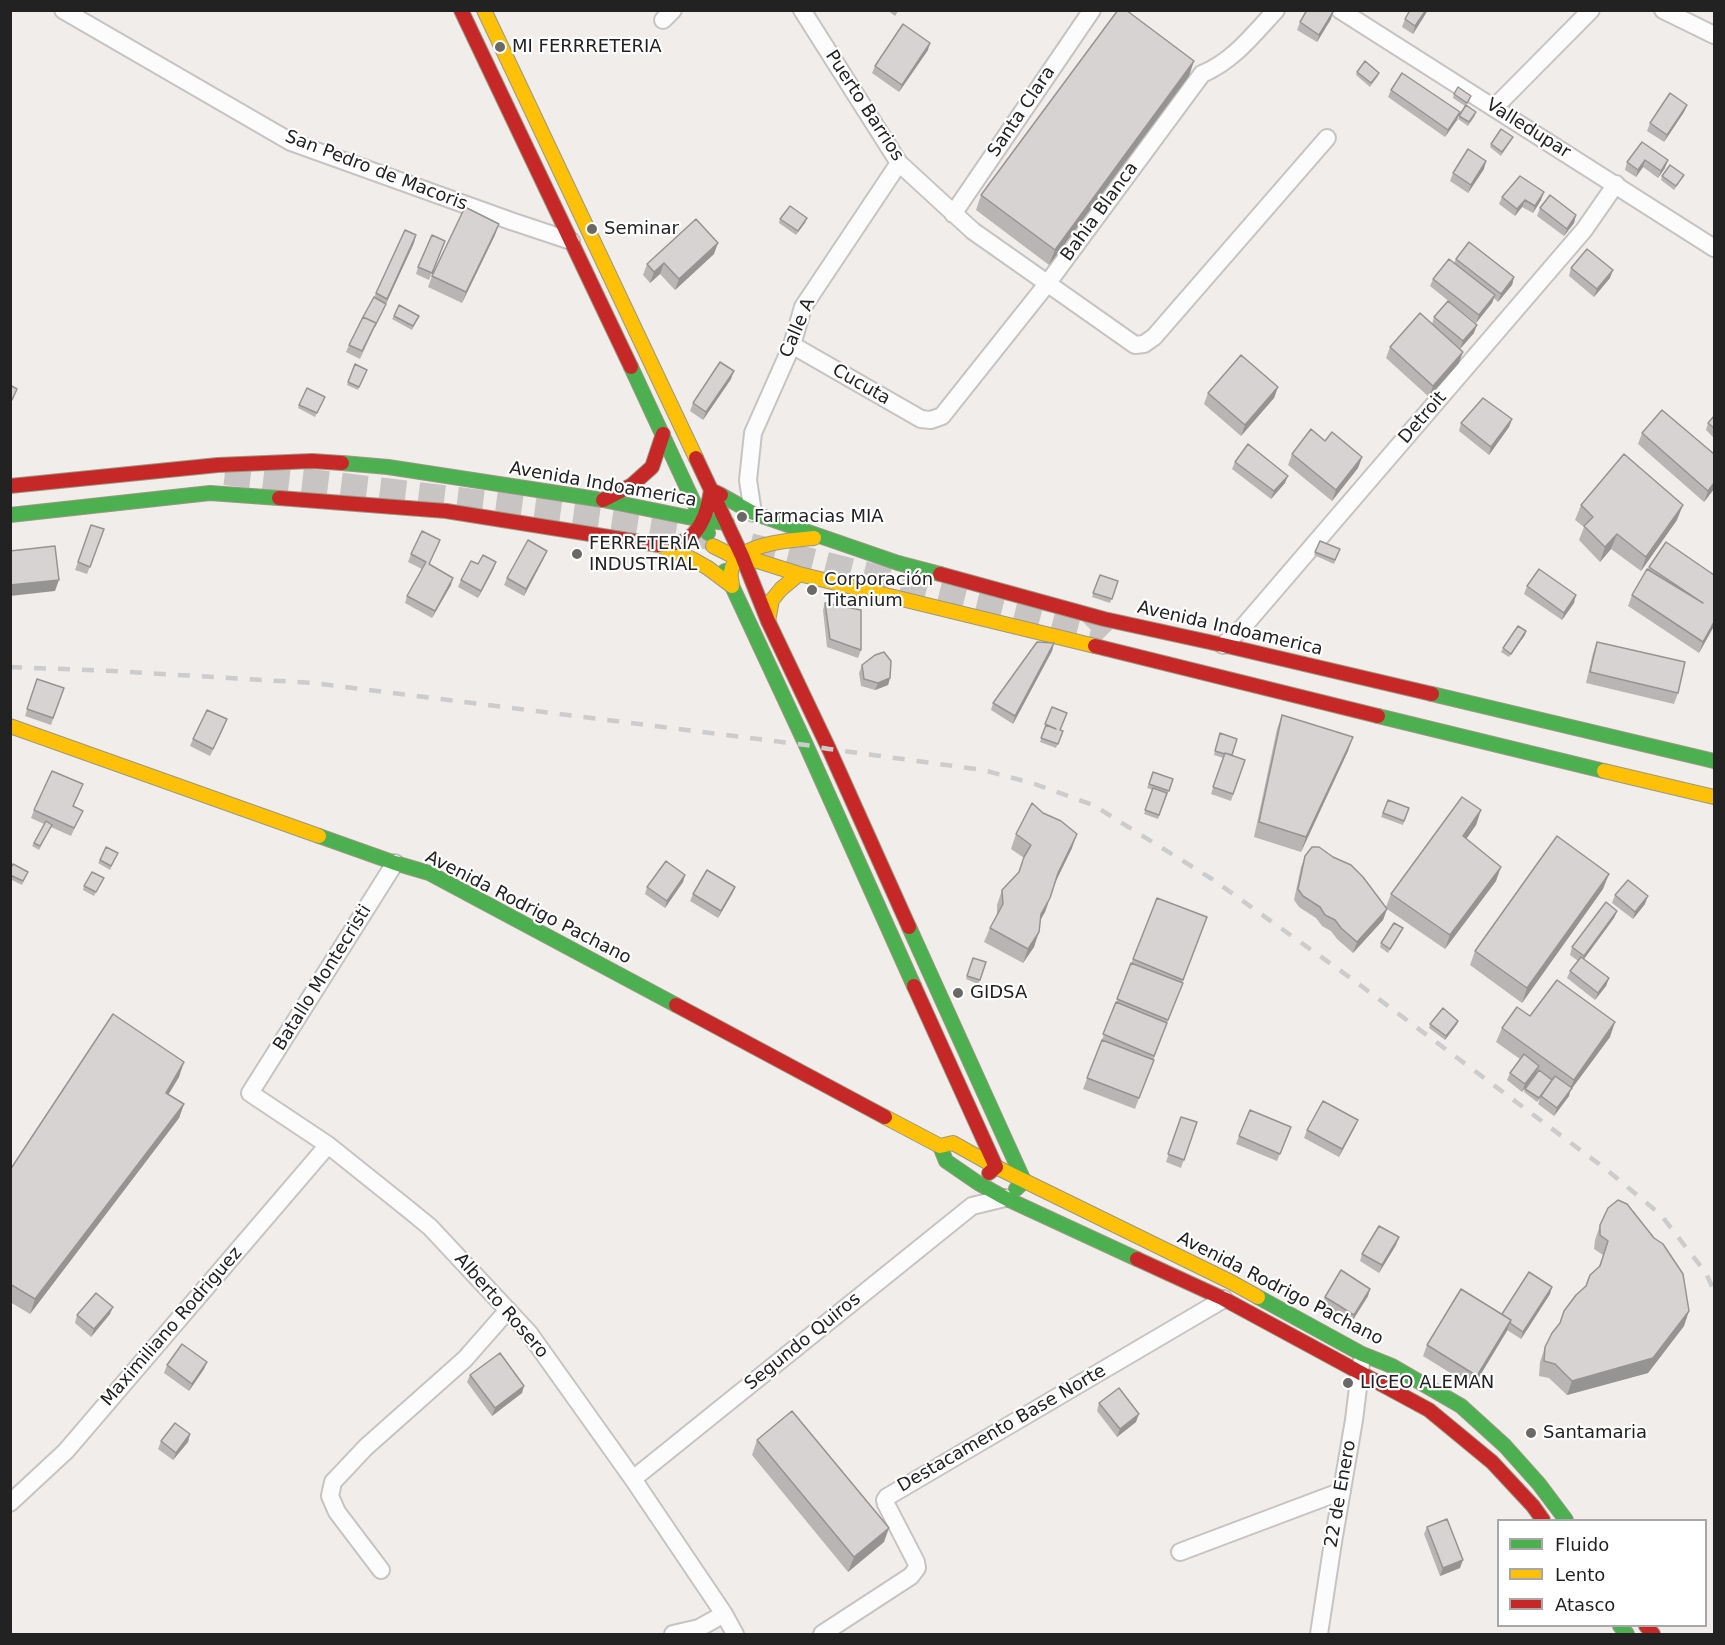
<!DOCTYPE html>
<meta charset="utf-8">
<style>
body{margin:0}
#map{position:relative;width:1725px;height:1645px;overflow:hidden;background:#f0edeb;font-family:"DejaVu Sans",sans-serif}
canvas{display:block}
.frame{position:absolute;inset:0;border:12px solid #222;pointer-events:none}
.legend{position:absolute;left:1497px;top:1519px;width:210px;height:108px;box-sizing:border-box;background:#fff;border:2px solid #a7a7a7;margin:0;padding:8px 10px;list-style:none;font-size:18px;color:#222}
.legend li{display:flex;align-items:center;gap:12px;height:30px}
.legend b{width:30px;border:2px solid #a7a7a7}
</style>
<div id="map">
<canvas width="1725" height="1645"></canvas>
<div class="frame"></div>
<ul class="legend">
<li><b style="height:8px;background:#4caf50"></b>Fluido</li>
<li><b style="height:8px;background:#ffc107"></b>Lento</li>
<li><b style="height:8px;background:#c62828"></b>Atasco</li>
</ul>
</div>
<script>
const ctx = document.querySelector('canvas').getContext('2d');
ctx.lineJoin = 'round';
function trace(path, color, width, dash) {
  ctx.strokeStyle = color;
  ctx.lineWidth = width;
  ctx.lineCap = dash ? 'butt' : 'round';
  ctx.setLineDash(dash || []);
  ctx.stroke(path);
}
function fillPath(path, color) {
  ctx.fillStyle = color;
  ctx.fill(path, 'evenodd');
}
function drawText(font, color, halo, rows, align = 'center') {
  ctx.font = font + ' "DejaVu Sans",sans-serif';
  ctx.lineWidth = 4.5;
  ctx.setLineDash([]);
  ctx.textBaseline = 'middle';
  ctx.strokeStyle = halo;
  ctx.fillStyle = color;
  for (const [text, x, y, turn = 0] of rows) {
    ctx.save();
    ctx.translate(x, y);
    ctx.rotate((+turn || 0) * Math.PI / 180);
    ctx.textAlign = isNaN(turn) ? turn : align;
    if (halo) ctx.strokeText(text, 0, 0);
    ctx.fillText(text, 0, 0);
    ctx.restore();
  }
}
trace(new Path2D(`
 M225,472C321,483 418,495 515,507C580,516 645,523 709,537
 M750,546L1092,631L1104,619`), '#c7c4c3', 26, [26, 13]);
const street = new Path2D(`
 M63,10L291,142L511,221L571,241
 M802,10L899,163L973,231L1135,345L1144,344L1154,337L1327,138
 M1340,10L1714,248
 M1663,10L1714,35
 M663,20L673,10
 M1494,108L1591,10
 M953,214L1092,10
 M792,345L921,419L931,420L942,416L1047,284L1202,74C1233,61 1253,35 1276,10
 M753,513L748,480L753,433L792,345L803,307L899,163
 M1223,645L1243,627L1584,230L1616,184
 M395,863L250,1093L328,1145L408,1209L430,1227L529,1333L633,1479L724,1614L735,1634
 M633,1479L972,1206L1005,1198
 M10,1503L66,1451L328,1145
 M1180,1552L1342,1491
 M381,1570L337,1512L330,1496L333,1482L366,1447L465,1359L508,1310
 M673,1634L699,1628L724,1614
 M822,1634L911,1576L917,1568L916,1562L886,1504L885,1500L887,1497L1224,1299
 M1319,1634L1333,1542L1354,1420L1361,1363`);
const fast = new Path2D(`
 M631,367L708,533
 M342,463L388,467L603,500L702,520L727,523
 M721,495L753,513L898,563L940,574
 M10,515L210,493L279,498
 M725,571L806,745L914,986
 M1432,694L1714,761
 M1378,716L1604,771
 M319,836L395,863L429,873L676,1005
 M909,927L1024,1181L1016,1189
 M940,1146L946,1161L978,1183L1005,1198L1137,1259
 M1258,1297L1362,1354L1392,1366L1461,1406L1505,1446L1539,1484L1566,1520
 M1620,1626L1627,1634`);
const slow = new Path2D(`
 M484,10L696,458
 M659,545L692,559L708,568L732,586
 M713,546L731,555L742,556L799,574L1095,646
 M732,586C732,582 730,576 731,572C735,543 792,540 814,538
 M768,621L772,600L781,589L799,574
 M10,726L319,836
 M1604,771L1714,797
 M885,1117L940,1146L953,1143L996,1167L1231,1282L1258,1297`);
const jam = new Path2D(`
 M461,10L631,367
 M696,458L742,556L768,621L829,749L909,927
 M10,486L218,465L312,461L342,463
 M279,498L446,511L659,545C667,544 676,544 684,541C702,532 708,509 711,490L721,495
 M603,500L632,485L652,467L663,434
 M940,574L1104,619L1223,645L1432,694
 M1095,646L1378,716
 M914,986L996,1167L989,1173
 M676,1005L885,1117
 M1137,1259L1224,1299L1429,1410L1492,1462L1533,1506L1543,1520
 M1646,1626L1653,1634`);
trace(street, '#c6c4c3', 20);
trace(fast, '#9b9881', 16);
trace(slow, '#9b9881', 16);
trace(jam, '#9b9881', 16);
trace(street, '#fdfcfc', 16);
trace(fast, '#4caf50', 14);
trace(slow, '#ffc107', 14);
trace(jam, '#c62828', 14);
trace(new Path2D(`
 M10,667L113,671L313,683L806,745L829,749L983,770L1032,783L1093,805L1212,879L1352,979L1607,1170L1661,1215L1706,1273L1714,1291`), '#ccc', 4.5, [12, 12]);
fillPath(new Path2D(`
 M887,10H899L895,16Z
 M1428,10L1413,34L1402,27L1405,19Z
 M1331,19L1317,42L1297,30L1300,22Z
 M928,50L899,92L872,73L875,66Z
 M1357,72L1378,76L1370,87L1356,75Z
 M1189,76L1049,265L976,210L981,195Z
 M1391,90L1460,112L1457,120L1445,137L1388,97Z
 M1454,94L1470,100L1466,105L1475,116L1468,126L1458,119L1465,106L1453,98Z
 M1687,105L1684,112L1664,142L1647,131L1650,123Z
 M1511,141L1501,156L1490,147L1491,144Z
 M1642,142L1665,168L1658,178L1643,167L1636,177L1625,170L1627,162Z
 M1484,169L1468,193L1450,181L1453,173Z
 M1662,176L1682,178L1674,190L1661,180Z
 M1502,197L1541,200L1533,213L1522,207L1515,216L1499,204Z
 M1540,208L1576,215L1574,223L1564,236L1537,216Z
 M780,219L806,222L796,235L779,223Z
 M495,235L462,303L428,287L432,276Z
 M445,241L429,280L416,274L418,267Z
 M414,243L360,359L346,352L349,345L376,293Z
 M714,254L675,290L660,274L650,283L643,275L647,264Z
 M1456,259L1514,277L1512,285L1498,302L1494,298L1492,303L1476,323L1430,286L1433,279L1454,263Z
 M1571,268L1610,278L1594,297L1569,276Z
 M394,316H419L412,330L392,319Z
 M1434,317L1474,333L1460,349L1437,328L1459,363L1429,397L1386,358L1390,347L1432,324Z
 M355,364L367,370L358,390L347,385Z
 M731,379L703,420L690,411L693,403Z
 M1278,387L1274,398L1241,436L1204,404L1208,393Z
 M325,397L315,417L298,408L299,405Z
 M1714,416V438L1706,430L1708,423Z
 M1512,419L1509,427L1489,455L1459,431L1461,423Z
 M1642,433L1714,489L1704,502L1638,444Z
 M1325,441L1362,457L1358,468L1332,501L1288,465L1292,454Z
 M1235,462L1285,483L1271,499L1232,469Z
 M1581,505L1677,520L1641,571L1611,549L1600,562L1579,540L1584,527L1575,520Z
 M91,525L104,529L87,574L75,570Z
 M440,540L429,564L451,585L432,618L405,603L407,596L422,569L408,562L411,554Z
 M1320,541L1340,549L1334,564L1314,555Z
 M544,558L524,596L504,585L507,578Z
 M496,562L493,570L478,598L458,587L461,580L478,564Z
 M1649,567L1714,575V626L1699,653L1628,606L1632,595Z
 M1100,575L1118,581L1110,603L1092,597Z
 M1527,586L1574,603L1562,620L1524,594Z
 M825,603L861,650L858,658L827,647L823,610Z
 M1525,635L1509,657L1501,652L1503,648Z
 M1597,642L1678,693L1674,704L1586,683L1593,653Z
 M1054,643L1052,651L1013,724L991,710L993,703Z
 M862,665L890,678L888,685L875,690L861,686L859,673Z
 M37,679L64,688L51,725L25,716Z
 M1052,707L1060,730L1063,731L1056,748L1040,742Z
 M1282,715L1353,737L1348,751L1301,852L1254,837L1277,729Z
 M227,719L210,756L190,746L193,739Z
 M1220,733L1232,755L1245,760L1231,801L1211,794L1223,758L1214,755Z
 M1153,772L1173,779L1158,819L1144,814L1153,790L1147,788Z
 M83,784L73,807L83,811L71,836L51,827L39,850L32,846L44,824L31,818L34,810Z
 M1388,800L1409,808L1403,825L1381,817Z
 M1481,810L1476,825L1466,839L1496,881L1445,949L1387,909L1383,920L1353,953L1337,939L1331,931L1322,926L1316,918L1299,907L1294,900L1301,867L1305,856L1386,907L1391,894Z
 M1016,834L1072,848L1055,883L1045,912L1040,921L1034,947L1023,963L984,942L990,928L997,914V905L1002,890L1018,873L1024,858L1011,849Z
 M118,853L110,870L98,863L100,860Z
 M10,870L28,872L22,885L10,879Z
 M685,875L683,882L665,908L645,894L647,887Z
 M104,878L94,896L83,890L84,886Z
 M735,887L732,894L718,918L690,901L693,894Z
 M1603,889L1522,1003L1470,965L1475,951Z
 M1615,895L1645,904L1633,919L1612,903Z
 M1617,911L1614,918L1584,959L1609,978L1606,986L1595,1000L1567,978L1570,971L1578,961L1570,955L1572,947Z
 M1207,917L1135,1109L1083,1089L1133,959Z
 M1403,928L1388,953L1380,947L1381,943Z
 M973,958L980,980L978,984L966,979Z
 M1530,1016L1610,1037L1570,1091L1569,1096L1554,1116L1538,1104L1540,1099L1537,1102L1524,1092L1525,1089L1537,1072L1522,1092L1507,1080L1510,1073L1520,1059L1496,1042L1502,1028Z
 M1458,1021L1457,1024L1445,1040L1429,1028L1430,1024Z
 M179,1077L168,1094L184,1104L179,1118L30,1314L10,1302V1170Z
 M1181,1117L1197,1122L1181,1168L1166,1162Z
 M1358,1120L1355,1127L1339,1157L1304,1138L1307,1130Z
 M1291,1127L1277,1161L1236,1144L1239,1136Z
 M1600,1225L1684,1326L1648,1373L1567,1395L1549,1378L1539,1376L1540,1362L1545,1347L1599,1266L1603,1255L1594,1249L1595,1240Z
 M1396,1245L1379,1273L1360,1261L1362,1254Z
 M1550,1294L1521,1339L1507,1330L1473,1387L1423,1356L1427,1345Z
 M1368,1296L1351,1323L1322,1304L1325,1297Z
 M110,1314L91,1337L75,1323L77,1315Z
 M207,1362L204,1369L189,1391L164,1373L167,1365Z
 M470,1375L522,1393L492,1416L467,1382Z
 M1099,1403L1136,1422L1117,1437L1097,1411Z
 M190,1434L188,1442L173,1460L158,1449L161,1441Z
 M757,1440L884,1542L848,1572L752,1455Z
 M1427,1527L1460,1568L1440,1576L1424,1534Z`), '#b9b5b5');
fillPath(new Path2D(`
 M1426,10H1428L1413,34L1415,26Z
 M1333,12L1331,19L1317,42L1319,35Z
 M930,43L928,50L899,92L902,85Z
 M1194,61L1189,76L1049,265L1055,250Z
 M1687,105L1684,112L1664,142L1667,135Z
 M1460,112L1457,120L1445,137L1448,130Z
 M1645,160L1643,167L1636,177L1638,170Z
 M1668,160L1665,168L1658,178L1661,171Z
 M1486,161L1484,169L1468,193L1471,185Z
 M1544,192L1541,200L1533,213L1535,206Z
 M1525,200L1522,207L1515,216L1517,209Z
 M1576,215L1574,223L1564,236L1567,229Z
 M499,224L495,235L462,303L466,292Z
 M416,235L414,243L385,306L387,299Z
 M718,243L714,254L675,290L679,279Z
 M664,263L660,274L650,283L654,272Z
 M1613,270L1610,278L1594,297L1597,289Z
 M1514,277L1512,285L1498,302L1501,294Z
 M1495,295L1492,303L1476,323L1479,315Z
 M1477,325L1474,333L1460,349L1463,341Z
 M1463,352L1459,363L1429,397L1433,386Z
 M734,371L731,379L703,420L706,412Z
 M1278,387L1274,398L1241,436L1245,425Z
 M1512,419L1509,427L1489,455L1491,447Z
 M1362,457L1358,468L1332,501L1336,490Z
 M1288,476L1285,483L1271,499L1274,491Z
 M1714,483V489L1704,502L1708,491Z
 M1683,505L1677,520L1641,571L1646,557Z
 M1617,534L1611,549L1600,562L1605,547Z
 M547,551L544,558L524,596L526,589Z
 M496,562L493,570L478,598L481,591Z
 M453,578L451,585L432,618L435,611Z
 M59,580L55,591L10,596V585Z
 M1576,595L1574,603L1562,620L1564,613Z
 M1714,622V626L1699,653L1703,642Z
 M1526,631L1525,635L1509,657L1511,654Z
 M1054,643L1052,651L1013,724L1015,716Z
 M890,678L888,685L875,690L878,683Z
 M227,719L224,727L210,756L213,749Z
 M1353,737L1348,751L1301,852L1306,837Z
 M1481,810L1476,825L1458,851L1463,836Z
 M1077,834L1072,848L1053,887L1058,873Z
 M1501,867L1496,881L1445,949L1450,935Z
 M1609,874L1603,889L1522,1003L1527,988Z
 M685,875L683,882L665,908L667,901Z
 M735,887L732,894L718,918L721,911Z
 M1648,896L1645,904L1633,919L1635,912Z
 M1050,898L1045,912L1035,929L1041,914Z
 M1387,909L1383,920L1353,953L1357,942Z
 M1617,911L1614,918L1581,963L1584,956Z
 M1039,932L1034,947L1023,963L1028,949Z
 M1609,978L1606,986L1595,1000L1598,993Z
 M1458,1021L1457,1024L1445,1040L1446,1036Z
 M1615,1022L1610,1037L1570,1091L1569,1096L1554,1116L1557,1108L1569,1091L1574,1080Z
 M184,1062L179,1077L161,1107L166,1093Z
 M1539,1066L1536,1073L1522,1092L1525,1084Z
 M184,1104L179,1118L30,1314L35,1299Z
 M1358,1120L1355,1127L1339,1157L1342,1149Z
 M1399,1237L1396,1245L1379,1273L1382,1265Z
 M1552,1287L1550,1294L1521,1339L1523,1332Z
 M1370,1289L1368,1296L1351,1323L1354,1315Z
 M113,1307L110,1314L91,1337L94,1329Z
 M1689,1311L1684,1326L1648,1373L1567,1395L1572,1381Z
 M1511,1320L1507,1331L1473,1387L1477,1376Z
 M207,1362L204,1369L189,1391L192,1384Z
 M524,1386L522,1393L492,1416L495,1408Z
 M1139,1414L1136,1422L1117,1437L1120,1429Z
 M190,1434L188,1442L173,1460L176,1453Z
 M889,1528L884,1542L848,1572L854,1557Z
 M1463,1560L1460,1568L1440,1576L1443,1568Z`), '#969493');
const building = new Path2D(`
 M1118,10H1126L1194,61L1055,250L981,195Z
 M1307,10H1332L1333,12L1319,35L1300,22Z
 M1410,10H1426L1415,26L1405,19Z
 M903,24L930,43L902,85L875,66Z
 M1365,61L1379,73L1371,83L1357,72Z
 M1402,73L1460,112L1448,130L1391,90Z
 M1458,87L1471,96L1467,103L1454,94Z
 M1670,93L1687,105L1667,135L1650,123Z
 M1466,105L1476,112L1469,122L1459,116Z
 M1501,129L1513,137L1502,152L1491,144Z
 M1642,142L1668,160L1661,171L1645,160L1638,170L1627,162Z
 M1468,149L1486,161L1471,185L1453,173Z
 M1670,165L1684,175L1676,186L1662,176Z
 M1520,176L1544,192L1535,206L1525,200L1517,209L1502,197Z
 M1550,195L1576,215L1567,229L1540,208Z
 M790,206L807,218L798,231L780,219Z
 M465,207L499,224L466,292L432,276Z
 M696,219L718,243L679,279L664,263L654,272L647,264Z
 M405,230L416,235L387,299L376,293Z
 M432,235L445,241L432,273L418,267Z
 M1469,242L1514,277L1501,294L1456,259Z
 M1587,249L1613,270L1597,289L1571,268Z
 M1449,259L1495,295L1479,315L1433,279Z
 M374,297L386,304L375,326L376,323L363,317Z
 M1448,301L1477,325L1463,341L1434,317Z
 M399,305L419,316L413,326L394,316Z
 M1420,313L1463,352L1433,386L1390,347Z
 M363,317L376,323L362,351L349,345Z
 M1241,355L1278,387L1245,425L1208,393Z
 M720,362L734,371L706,412L693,403Z
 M355,364L367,370L359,387L348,382Z
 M10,385L17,389L12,400L10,399Z
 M307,388L325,397L317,413L299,405Z
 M1483,398L1512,419L1491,447L1461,423Z
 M1662,410L1714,454V483L1708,491L1642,433Z
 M1714,416V428L1708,423Z
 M1311,429L1325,441L1332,432L1362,457L1336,490L1292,454Z
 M1248,444L1288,476L1274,491L1235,462Z
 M1624,454L1683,505L1646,557L1617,534L1605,547L1584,526L1593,517L1581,505Z
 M91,525L104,529L90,567L78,562Z
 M422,531L440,540L429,564L453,578L435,611L407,596L426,562L411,554Z
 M528,540L547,551L526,589L507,578Z
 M1320,541L1340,549L1335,560L1315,552Z
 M1666,542L1714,575V622L1703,642L1632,595L1647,569L1703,603L1649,567Z
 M55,546L59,580L10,585V551Z
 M483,555L496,562L481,591L461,580L471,561L478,564Z
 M1539,569L1576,595L1564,613L1527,586Z
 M1100,575L1118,581L1112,599L1093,593Z
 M825,603L861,610V650L830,639Z
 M1518,626L1526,631L1511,654L1503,648Z
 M1037,642L1054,643L1015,716L993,703Z
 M1597,642L1685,662L1678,693L1590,672Z
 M884,652L891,661L890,678L878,683L864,679L862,665L875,655Z
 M37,679L64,688L53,718L27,709Z
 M1052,707L1067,713L1060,730L1063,731L1058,744L1041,738L1046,725L1056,729L1045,724Z
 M207,710L227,719L213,749L193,739Z
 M1282,715L1353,737L1306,837L1259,822Z
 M1220,733L1237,739L1232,755L1225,753V754L1215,751Z
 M1225,753L1245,760L1233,794L1213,787Z
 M52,771L83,784L73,806L83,811L74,828L34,810Z
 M1153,772L1173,779L1169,791L1149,784Z
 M1153,788L1167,793L1159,815L1145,810Z
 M1462,797L1481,810L1463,836L1501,867L1450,935L1391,894Z
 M1388,800L1409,808L1404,821L1383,813Z
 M1032,803L1043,813L1061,821L1077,834L1058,873L1050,898L1041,914L1039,932L1028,949L990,928L1003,904L1002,890L1019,872L1024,857L1031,845L1016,834Z
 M46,821L52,825L40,846L34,843Z
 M1557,836L1609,874L1527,988L1475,951Z
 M106,847L118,853L111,866L100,860Z
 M1312,847H1319L1333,857L1351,865L1363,877L1387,909L1357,942L1341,928L1335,920L1325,915L1320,907L1303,896L1298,889L1305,856Z
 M666,861L685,875L667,901L647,887Z
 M13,864L28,872L23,881L10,875V870Z
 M707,870L735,887L721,911L693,894Z
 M92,872L104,878L96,892L84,886Z
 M1628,880L1648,896L1635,912L1615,895Z
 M1157,898L1207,917L1183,980L1133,959Z
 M1606,902L1617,911L1584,956L1572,947Z
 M1394,923L1403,928L1390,949L1381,943Z
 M1581,957L1609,978L1598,993L1570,971Z
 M973,958L986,962L980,980L967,976Z
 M1131,963L1183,983L1168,1020L1117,999Z
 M1557,980L1615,1022L1574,1080L1502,1028L1517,1007L1530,1016Z
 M1116,1002L1167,1023L1154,1056L1103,1034Z
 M1443,1008L1458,1021L1446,1036L1430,1024Z
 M113,1014L184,1062L166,1093L184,1104L35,1299L10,1284V1170Z
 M1102,1040L1154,1060L1139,1098L1087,1078Z
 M1524,1054L1539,1066L1525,1084L1510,1073Z
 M1539,1070L1552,1080L1539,1098L1525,1089Z
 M1555,1076L1572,1088L1557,1108L1541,1096Z
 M1323,1101L1358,1120L1342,1149L1307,1130Z
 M1250,1110L1291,1127L1280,1154L1239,1136Z
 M1181,1117L1197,1122L1184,1160L1168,1154Z
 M1618,1200L1627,1204L1654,1238L1663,1244L1683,1274L1689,1311L1653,1358L1572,1381L1555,1364L1544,1361L1545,1347L1552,1333L1560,1323L1564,1311L1576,1295L1586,1286L1590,1275L1600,1266L1608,1241L1600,1235V1225L1608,1208Z
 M1379,1226L1399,1237L1382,1265L1362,1254Z
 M1341,1270L1370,1289L1354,1315L1325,1297Z
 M1529,1272L1552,1287L1523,1332L1510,1323L1511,1320L1502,1314Z
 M1461,1289L1511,1320L1477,1376L1427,1345Z
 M96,1293L113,1307L94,1329L77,1315Z
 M182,1344L207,1362L192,1384L167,1365Z
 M500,1353L524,1386L495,1408L470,1375Z
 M1119,1388L1139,1414L1120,1429L1099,1403Z
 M792,1411L889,1528L854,1557L757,1440Z
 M175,1423L190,1434L176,1453L161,1441Z
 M1447,1519L1463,1560L1443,1568L1427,1527Z`);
fillPath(building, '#d7d3d2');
trace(building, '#969493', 1.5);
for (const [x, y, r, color] of [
 [500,47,6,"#6a6968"],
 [592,229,6,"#6a6968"],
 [742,517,6,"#6a6968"],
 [577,554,6,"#6a6968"],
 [812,590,6,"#6a6968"],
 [958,993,6,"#6a6968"],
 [1348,1383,6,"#6a6968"],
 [1531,1433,6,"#6a6968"]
]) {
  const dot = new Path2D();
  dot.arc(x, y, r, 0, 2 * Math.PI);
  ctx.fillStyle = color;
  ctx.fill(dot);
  trace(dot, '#fff', 2);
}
drawText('18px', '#222', '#fff', [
 ["MI FERRRETERIA",512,47],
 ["Seminar",604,229],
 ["Farmacias MIA",754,517],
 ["FERRETERÍA",589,544],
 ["INDUSTRIAL",589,565],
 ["Corporación",824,580],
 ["Titanium",824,601],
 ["GIDSA",970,993],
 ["LICEO ALEMAN",1360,1383],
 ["Santamaria",1543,1433]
], 'left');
drawText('18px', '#222', '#fff', [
 ["Puerto Barrios",864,106,57],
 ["Santa Clara",1022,112,-56],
 ["Valledupar",1528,129,32],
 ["San Pedro de Macoris",376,171,21],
 ["Bahia Blanca",1100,212,-54],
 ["Calle A",798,328,-67],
 ["Cucuta",861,385,30],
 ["Detroit",1423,418,-49],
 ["Avenida Indoamerica",603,485,10],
 ["Avenida Indoamerica",1230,629,13],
 ["Avenida Rodrigo Pachano",528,908,27],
 ["Batallo Montecristi",323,978,-58],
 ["Avenida Rodrigo Pachano",1280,1289,27],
 ["Alberto Rosero",501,1306,49],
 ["Maximiliano Rodriguez",172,1327,-49],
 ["Segundo Quiros",803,1342,-39],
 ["Destacamento Base Norte",1002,1429,-30],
 ["22 de Enero",1341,1494,-80]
]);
</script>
